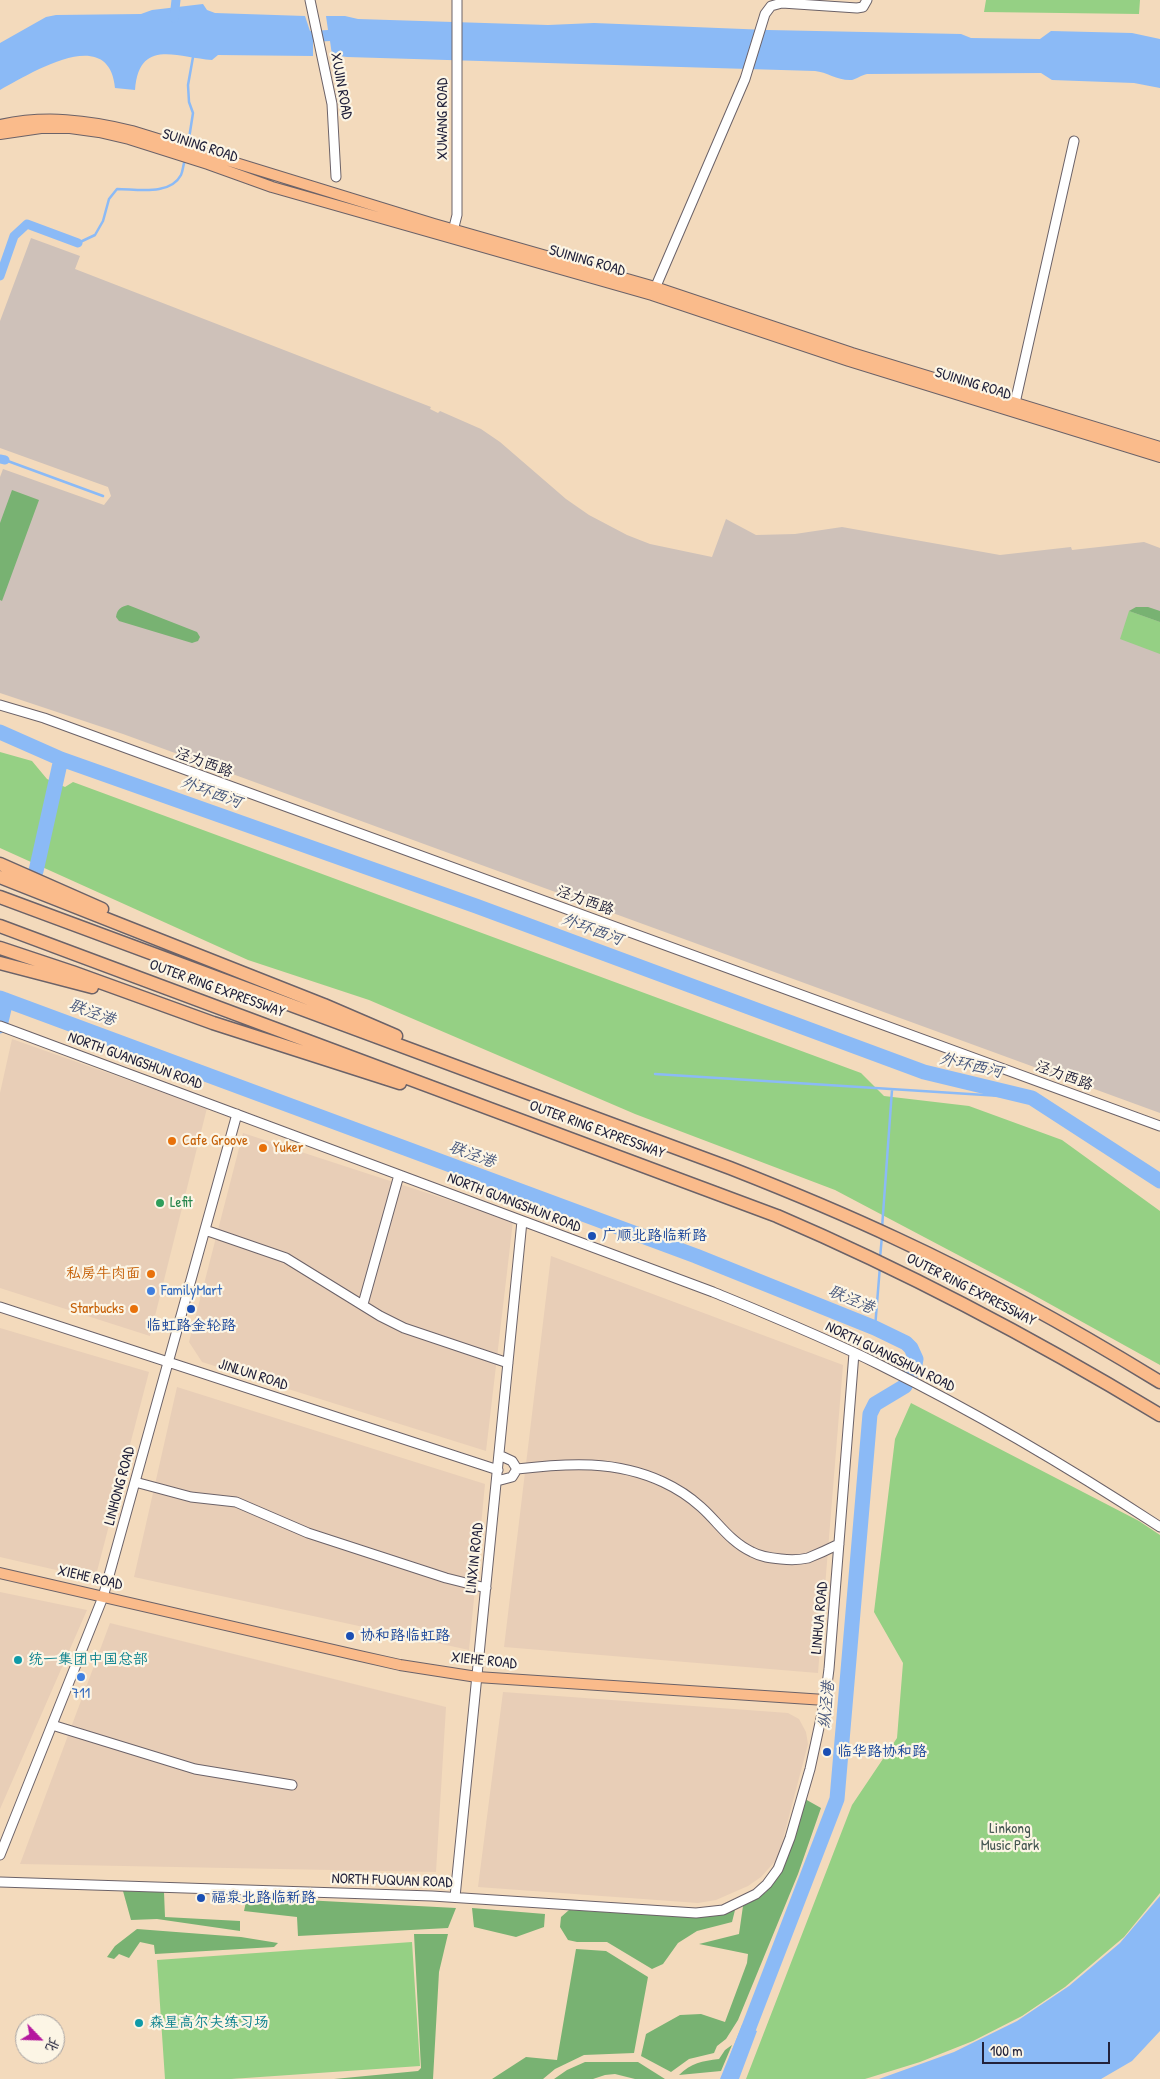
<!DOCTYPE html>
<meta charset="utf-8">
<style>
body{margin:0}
#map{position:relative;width:1160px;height:2079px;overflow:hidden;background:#f3dabc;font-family:"Patrick Hand","LXGW WenKai TC",sans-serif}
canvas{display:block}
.north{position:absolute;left:15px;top:2014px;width:50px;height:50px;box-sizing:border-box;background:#fcf5e5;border:1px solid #a5a1a1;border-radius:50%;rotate:114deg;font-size:14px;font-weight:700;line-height:20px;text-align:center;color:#22223b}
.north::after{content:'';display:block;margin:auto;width:18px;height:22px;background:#b5179e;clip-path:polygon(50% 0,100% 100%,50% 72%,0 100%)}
.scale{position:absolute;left:982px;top:2042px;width:128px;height:22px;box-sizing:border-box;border:2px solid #22223b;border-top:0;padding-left:6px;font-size:15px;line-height:18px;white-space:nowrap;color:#22223b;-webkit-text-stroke:4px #fcf5e5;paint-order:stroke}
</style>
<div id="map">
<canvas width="1160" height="2079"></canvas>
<div class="north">北</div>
<div class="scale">100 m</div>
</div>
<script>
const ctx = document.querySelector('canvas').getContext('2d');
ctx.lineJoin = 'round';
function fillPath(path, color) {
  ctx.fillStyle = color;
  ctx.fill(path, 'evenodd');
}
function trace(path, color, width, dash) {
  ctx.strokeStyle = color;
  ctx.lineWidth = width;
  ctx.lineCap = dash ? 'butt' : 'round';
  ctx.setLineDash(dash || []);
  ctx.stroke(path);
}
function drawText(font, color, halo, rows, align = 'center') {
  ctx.font = font + ' "Patrick Hand","LXGW WenKai TC",sans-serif';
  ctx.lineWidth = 4.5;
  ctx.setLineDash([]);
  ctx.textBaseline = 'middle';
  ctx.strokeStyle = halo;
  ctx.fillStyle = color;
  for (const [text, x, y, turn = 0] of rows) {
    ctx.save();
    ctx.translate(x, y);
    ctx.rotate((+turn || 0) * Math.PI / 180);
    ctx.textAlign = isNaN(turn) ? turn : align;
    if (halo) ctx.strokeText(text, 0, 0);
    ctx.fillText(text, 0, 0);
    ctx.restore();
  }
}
fillPath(new Path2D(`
 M12,1039L207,1108L150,1336L0,1288V1093Z
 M243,1133L513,1221L486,1451L202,1362L189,1342Z
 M551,1256L843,1365L818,1673L504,1647Z
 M0,1328L149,1372L95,1579L0,1557Z
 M177,1387L485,1484L469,1650L134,1577Z
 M0,1592L87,1610L0,1809Z
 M110,1623L446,1707L436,1872L20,1864Z
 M503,1692L788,1713L799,1719L806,1732L808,1744L778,1858L761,1877L748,1886L716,1900L698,1903L478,1887Z`), '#e8ceb7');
fillPath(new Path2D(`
 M31,238L80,256L75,269L431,407L430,409L438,413L440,411L481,429L500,442L566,499L589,515L627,535L650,544L712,557L726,519L756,535L795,534L842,527L1000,555L1071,547L1072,550L1144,542L1160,548V1113L123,734L0,693V477L3,469L104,505L111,496L108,487L0,448V321Z`), '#cec1b9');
fillPath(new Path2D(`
 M986,0H1140L1139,14L984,12Z
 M1129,611L1160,622V654L1120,639Z
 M0,752L32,761L47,779L65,787L73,782L861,1073L884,1096L969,1106L1062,1140L1160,1211V1365L1030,1293L835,1190L635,1114L369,1000L248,960L0,848Z
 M911,1403L1139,1521L1160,1535V1893L1124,1937L1065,1987L1022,2016L973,2041L920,2062L865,2079H746L852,1805L897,1738L903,1663L874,1612L895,1439Z
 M412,1942L420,2066L231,2079H165L157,1960Z`), '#95d084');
fillPath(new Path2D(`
 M12,490L39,500L2,601L0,600V523Z
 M128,605L197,632L200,637L198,641L192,643L119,621L116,617C117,609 121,607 128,605Z
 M1136,607H1148L1160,611V622L1129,611Z
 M805,1799L821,1808L798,1874L738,2020L726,2039L717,2046L714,2053L689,2059L671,2072L641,2056L646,2034L680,2015L701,2014L725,2022L747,1963L748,1954L699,1944L739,1934L743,1906L766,1892L781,1869Z
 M123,1891L164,1892L165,1917L240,1921V1931L157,1919L131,1920Z
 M247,1897L456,1908L448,1928L298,1936L297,1917L244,1911Z
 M472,1908L545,1914L544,1927L516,1937L474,1927Z
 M569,1910L691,1917L735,1910L732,1922L697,1931L678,1943L663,1964L652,1969L607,1942H577L568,1940L560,1927L561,1917Z
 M137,1929L241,1937L278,1943L274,1947L155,1954L154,1945L140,1942L129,1958L119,1954L114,1959L107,1957L115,1946Z
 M414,1934H448L439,1972L433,2079H334L418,2071L421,2068Z
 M576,1949L606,1951L648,1977L634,2053L584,2055L555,2069L543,2079H492L526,2057L557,2060Z
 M732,2045L721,2071L679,2075C691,2063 702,2061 719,2059L725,2050Z
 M585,2062H638L665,2079H635L615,2074L605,2075L593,2079H554L567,2070Z`), '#78b272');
fillPath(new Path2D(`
 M203,4L207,10L215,13L305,16L310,31L328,30L326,16H345L358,19L548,25L594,23L768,30L961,34L971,38L1040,39L1051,31L1132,33L1160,39V88L1134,83L1052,80L1041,73L867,74C862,75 856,79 852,80C838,81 827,72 815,71L347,57L332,55L330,41L313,42V56L218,55L212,60C176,57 139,38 135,90L115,88C109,23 30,74 0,90V43L46,17L56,15L141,14L152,10Z
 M1160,1896V2031L1132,2061L1101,2079H879L954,2052L1017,2021L1069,1986L1120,1943Z
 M742,2025L757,2031L739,2079H720Z`), '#8bbaf6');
trace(new Path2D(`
 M188,145L193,113L189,102L188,85L193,57
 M78,243L95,235L103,221L109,199L117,189C137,189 170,196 181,175C183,171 183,165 185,160
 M0,461L5,460L103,496
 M655,1074L1032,1098
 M882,1228L892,1090
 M880,1258L882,1236
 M875,1328L880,1266`), '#8bbaf6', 2.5);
trace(new Path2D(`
 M174,18L176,0
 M0,276L14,236L27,224L78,243
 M0,459L5,460`), '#8bbaf6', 9);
trace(new Path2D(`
 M0,732L61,759L476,906L924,1072L1032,1098L1160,1181
 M36,871L61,759
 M0,998L696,1256L875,1328L906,1343L911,1348L916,1359L915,1365L905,1386L875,1404L870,1414L837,1799L729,2079
 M0,1026L6,1000`), '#8bbaf6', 15);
const minor = new Path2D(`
 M310,0L332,104L336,177
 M452,235L457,215V0
 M653,293L745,79L765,14L771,6L782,3L857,8L863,7L867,0
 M1015,403L1074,141
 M0,705L44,718L1160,1126
 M0,1026L713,1292C769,1315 826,1338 880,1365C977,1413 1070,1468 1160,1527
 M205,1230L286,1258L380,1316L404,1328L508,1363
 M363,1304L399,1175
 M0,1307L498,1470
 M517,1469C568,1463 616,1460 663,1482C676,1488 690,1497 701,1507C718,1522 730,1542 752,1552C761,1557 771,1558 781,1559C790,1560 799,1560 808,1558C818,1554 829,1549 839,1544
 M497,1481L512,1477L517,1469L512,1461L499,1455
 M135,1482L191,1497L236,1502L308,1533L446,1578L486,1588
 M52,1725L195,1769L292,1785
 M0,1855L103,1597L237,1114
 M0,1882L432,1896L696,1913L723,1910L756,1894L767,1884L778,1869L790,1838L810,1769L825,1700L829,1669L854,1353
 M455,1897L522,1221`);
const major = new Path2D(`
 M0,125C45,115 88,120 132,131L434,224L655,287L852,353L1160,447
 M0,134L41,128H70L99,132L129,139L208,164L272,187L652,295L849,361L1160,457
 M0,1573L360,1656L400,1665L477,1677L825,1700`);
const highway = new Path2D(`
 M0,864L102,909
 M0,877L324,1005L396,1036
 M0,897L730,1168C786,1190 842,1213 897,1239C988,1281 1075,1330 1160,1382
 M0,926L777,1216C910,1273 1036,1340 1160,1415
 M0,948L72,972L213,1023L400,1083
 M0,963L92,987`);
trace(minor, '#6b6268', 11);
trace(major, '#6b6268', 12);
trace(highway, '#6b6268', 15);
trace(minor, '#fff', 9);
trace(major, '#fabb8b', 10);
trace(highway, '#fabb8b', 12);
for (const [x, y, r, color] of [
 [172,1141,5,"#e8710a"],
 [263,1148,5,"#e8710a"],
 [160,1203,5,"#2e9e5b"],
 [592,1236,5,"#1a4fb4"],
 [151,1274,5,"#e8710a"],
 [151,1291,5,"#3f7fe0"],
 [134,1309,5,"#e8710a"],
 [191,1309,5,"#1a4fb4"],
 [350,1636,5,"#1a4fb4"],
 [18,1660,5,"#0f9aa8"],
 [81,1677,5,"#3f7fe0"],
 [827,1752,5,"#1a4fb4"],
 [201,1898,5,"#1a4fb4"],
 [139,2023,5,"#0f9aa8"]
]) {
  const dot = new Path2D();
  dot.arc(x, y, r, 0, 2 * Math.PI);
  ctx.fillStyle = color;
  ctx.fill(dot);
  trace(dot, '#fcf5e5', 2);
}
drawText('15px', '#22223b', '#fcf5e5', [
 ["XUJIN ROAD",341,86,80],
 ["XUWANG ROAD",443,119,-90],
 ["SUINING ROAD",200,146,18],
 ["SUINING ROAD",587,261,16],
 ["SUINING ROAD",973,384,17],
 ["泾力西路",204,763,20],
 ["泾力西路",585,901,20],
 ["OUTER RING EXPRESSWAY",217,989,20],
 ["NORTH GUANGSHUN ROAD",135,1061,20],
 ["泾力西路",1064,1076,20],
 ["OUTER RING EXPRESSWAY",597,1130,20],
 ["NORTH GUANGSHUN ROAD",514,1203,21],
 ["OUTER RING EXPRESSWAY",971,1290,27],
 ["NORTH GUANGSHUN ROAD",890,1357,26],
 ["JINLUN ROAD",253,1375,18],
 ["LINHONG ROAD",120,1486,-75],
 ["LINXIN ROAD",475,1558,-84],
 ["XIEHE ROAD",90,1578,13],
 ["LINHUA ROAD",820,1618,-85],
 ["XIEHE ROAD",484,1661,6],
 ["NORTH FUQUAN ROAD",392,1881,2]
]);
drawText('15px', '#c56008', '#fcf5e5', [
 ["Cafe Groove",182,1141],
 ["Yuker",273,1148],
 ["私房牛肉面",141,1274,"right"],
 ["Starbucks",124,1309,"right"]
], 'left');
drawText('15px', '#27864d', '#fcf5e5', [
 ["Lefit",170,1203]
], 'left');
drawText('15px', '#164399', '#fcf5e5', [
 ["广顺北路临新路",602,1236],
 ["临虹路金轮路",191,1326,"center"],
 ["协和路临虹路",360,1636],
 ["临华路协和路",837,1752],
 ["福泉北路临新路",211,1898]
], 'left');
drawText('15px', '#366cbe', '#fcf5e5', [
 ["FamilyMart",161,1291],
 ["711",81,1694,"center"]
], 'left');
drawText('15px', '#0d838f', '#fcf5e5', [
 ["统一集团中国总部",28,1660],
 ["森星高尔夫练习场",149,2023]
], 'left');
drawText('15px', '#445651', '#fcf5e5', [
 ["Linkong",1010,1829],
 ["Music Park",1010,1846]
]);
drawText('italic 16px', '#47577c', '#fcf5e5', [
 ["外环西河",211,793,20],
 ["外环西河",592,930,20],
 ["联泾港",92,1013,20],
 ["外环西河",971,1066,13],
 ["联泾港",472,1155,20],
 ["联泾港",851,1300,23],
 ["纵泾港",827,1705,-85]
]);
</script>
